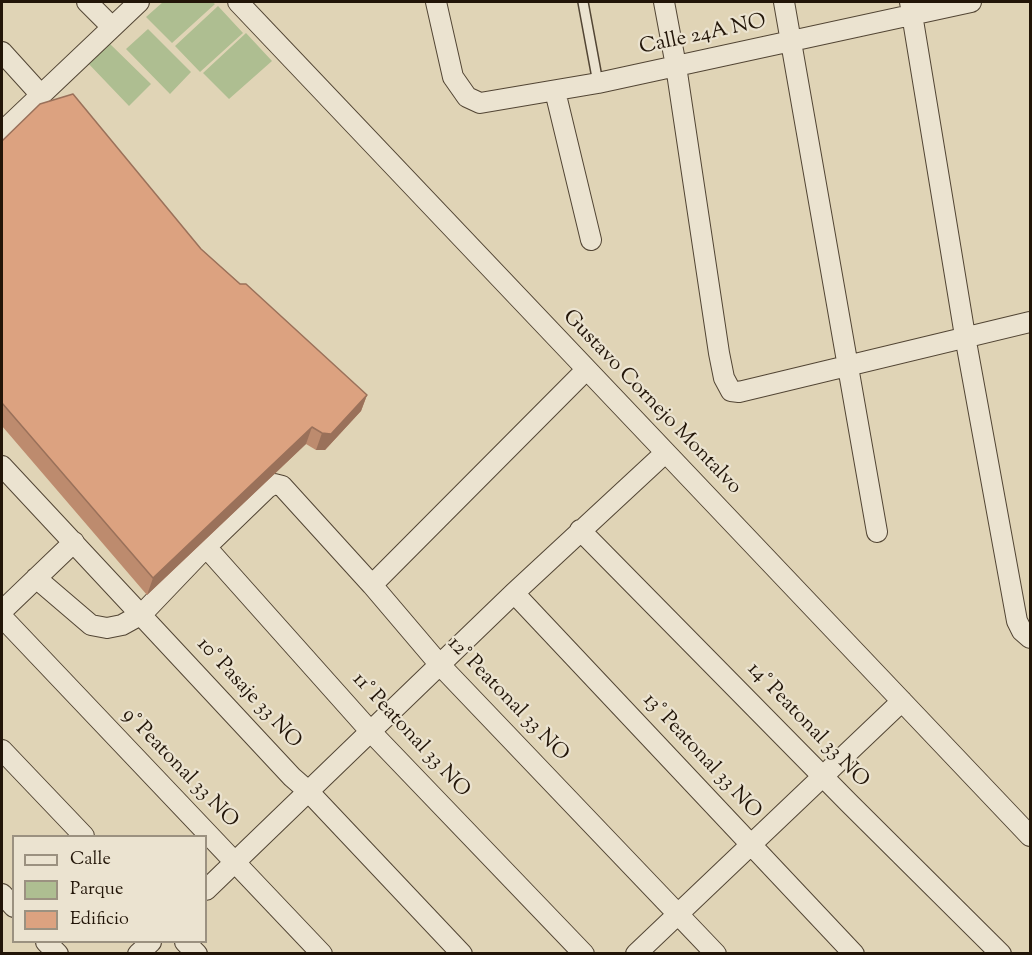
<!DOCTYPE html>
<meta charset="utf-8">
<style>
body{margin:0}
#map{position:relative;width:1032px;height:955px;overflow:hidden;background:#e0d4b6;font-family:"Sorts Mill Goudy",serif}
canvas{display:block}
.frame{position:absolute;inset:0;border:3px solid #221508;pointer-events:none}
.legend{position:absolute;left:12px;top:835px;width:195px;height:108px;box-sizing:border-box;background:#ebe3d0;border:2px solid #9b9180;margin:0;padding:8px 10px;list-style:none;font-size:18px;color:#221508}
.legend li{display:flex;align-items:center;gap:12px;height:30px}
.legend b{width:30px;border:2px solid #9b9180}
</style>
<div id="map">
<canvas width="1032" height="955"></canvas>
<div class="frame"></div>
<ul class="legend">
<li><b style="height:8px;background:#ebe3d0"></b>Calle</li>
<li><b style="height:16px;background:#aebe91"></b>Parque</li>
<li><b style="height:16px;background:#dca280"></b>Edificio</li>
</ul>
</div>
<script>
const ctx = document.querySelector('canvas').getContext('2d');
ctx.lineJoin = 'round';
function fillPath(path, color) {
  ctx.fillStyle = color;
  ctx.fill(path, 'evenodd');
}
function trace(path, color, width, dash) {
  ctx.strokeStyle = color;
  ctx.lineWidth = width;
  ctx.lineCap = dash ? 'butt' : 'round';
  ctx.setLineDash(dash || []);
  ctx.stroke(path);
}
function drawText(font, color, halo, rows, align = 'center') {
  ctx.font = font + ' "Sorts Mill Goudy",serif';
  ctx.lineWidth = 4.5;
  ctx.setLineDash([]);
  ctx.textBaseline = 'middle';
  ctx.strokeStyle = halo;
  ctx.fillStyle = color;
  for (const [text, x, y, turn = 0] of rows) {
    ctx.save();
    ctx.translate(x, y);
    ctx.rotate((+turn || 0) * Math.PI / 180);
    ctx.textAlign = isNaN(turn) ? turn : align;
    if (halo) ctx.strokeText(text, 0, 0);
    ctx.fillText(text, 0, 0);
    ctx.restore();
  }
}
fillPath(new Path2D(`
 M163,2H212L215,4L172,43L146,17Z
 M218,6L243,33L200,72L175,46Z
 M148,29L191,72L170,94L126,49Z
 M246,33L272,61L229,99L203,73Z
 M107,41L151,84L129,106L85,60Z`), '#aebe91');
const service = new Path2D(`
 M583,2L598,83`);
const minor = new Path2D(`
 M87,2L112,27
 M238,2L1030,836
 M436,2L453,77L467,97L480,103L598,83L971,2
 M664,2L676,66L719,353L724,378L731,391L739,392L1030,322
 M784,2L877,532
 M910,2L965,336L1017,621L1022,631L1030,638
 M2,52L41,95
 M555,91L591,240
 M2,132L139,2
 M2,466L292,777L308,791L462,954
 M580,530L849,803L1001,954
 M206,547L371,732L584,954
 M36,578L91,625L107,628L122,625L142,614L206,547L267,488L274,484L282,486L372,585L440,665L716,954
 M372,585L586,370
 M514,593L854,954
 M2,611L74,542
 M2,617L322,954
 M2,750L84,836
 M206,890L514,593L665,453
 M2,894L14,907
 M46,942L58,954
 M185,942L197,954
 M138,954L151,942
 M636,954L902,701`);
trace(service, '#524534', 12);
trace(minor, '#524534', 22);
trace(service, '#ebe3d0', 9);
trace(minor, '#ebe3d0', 20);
fillPath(new Path2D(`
 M2,141L201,249L367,395L361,411L325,450H316L306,444L147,595L2,426Z`), '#bd8b6e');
fillPath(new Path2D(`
 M367,395L361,411L325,450H316L322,433Z
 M312,427L306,444L147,595L153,578Z`), '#9a715a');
const building = new Path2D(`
 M73,94L201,249L240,284H246L367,395L331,434L322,433L312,427L153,578L2,403V141L40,104Z`);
fillPath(building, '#dca280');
trace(building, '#9a715a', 1.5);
drawText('21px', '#221508', '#ebe3d0', [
 ["Calle 24A NO",703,36,-12],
 ["Gustavo Cornejo Montalvo",651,403,46],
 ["10° Pasaje 33 NO",248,694,47],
 ["12° Peatonal 33 NO",507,700,46],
 ["14° Peatonal 33 NO",807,726,46],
 ["11° Peatonal 33 NO",410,736,47],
 ["13° Peatonal 33 NO",701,757,47],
 ["9° Peatonal 33 NO",179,769,46]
]);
</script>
